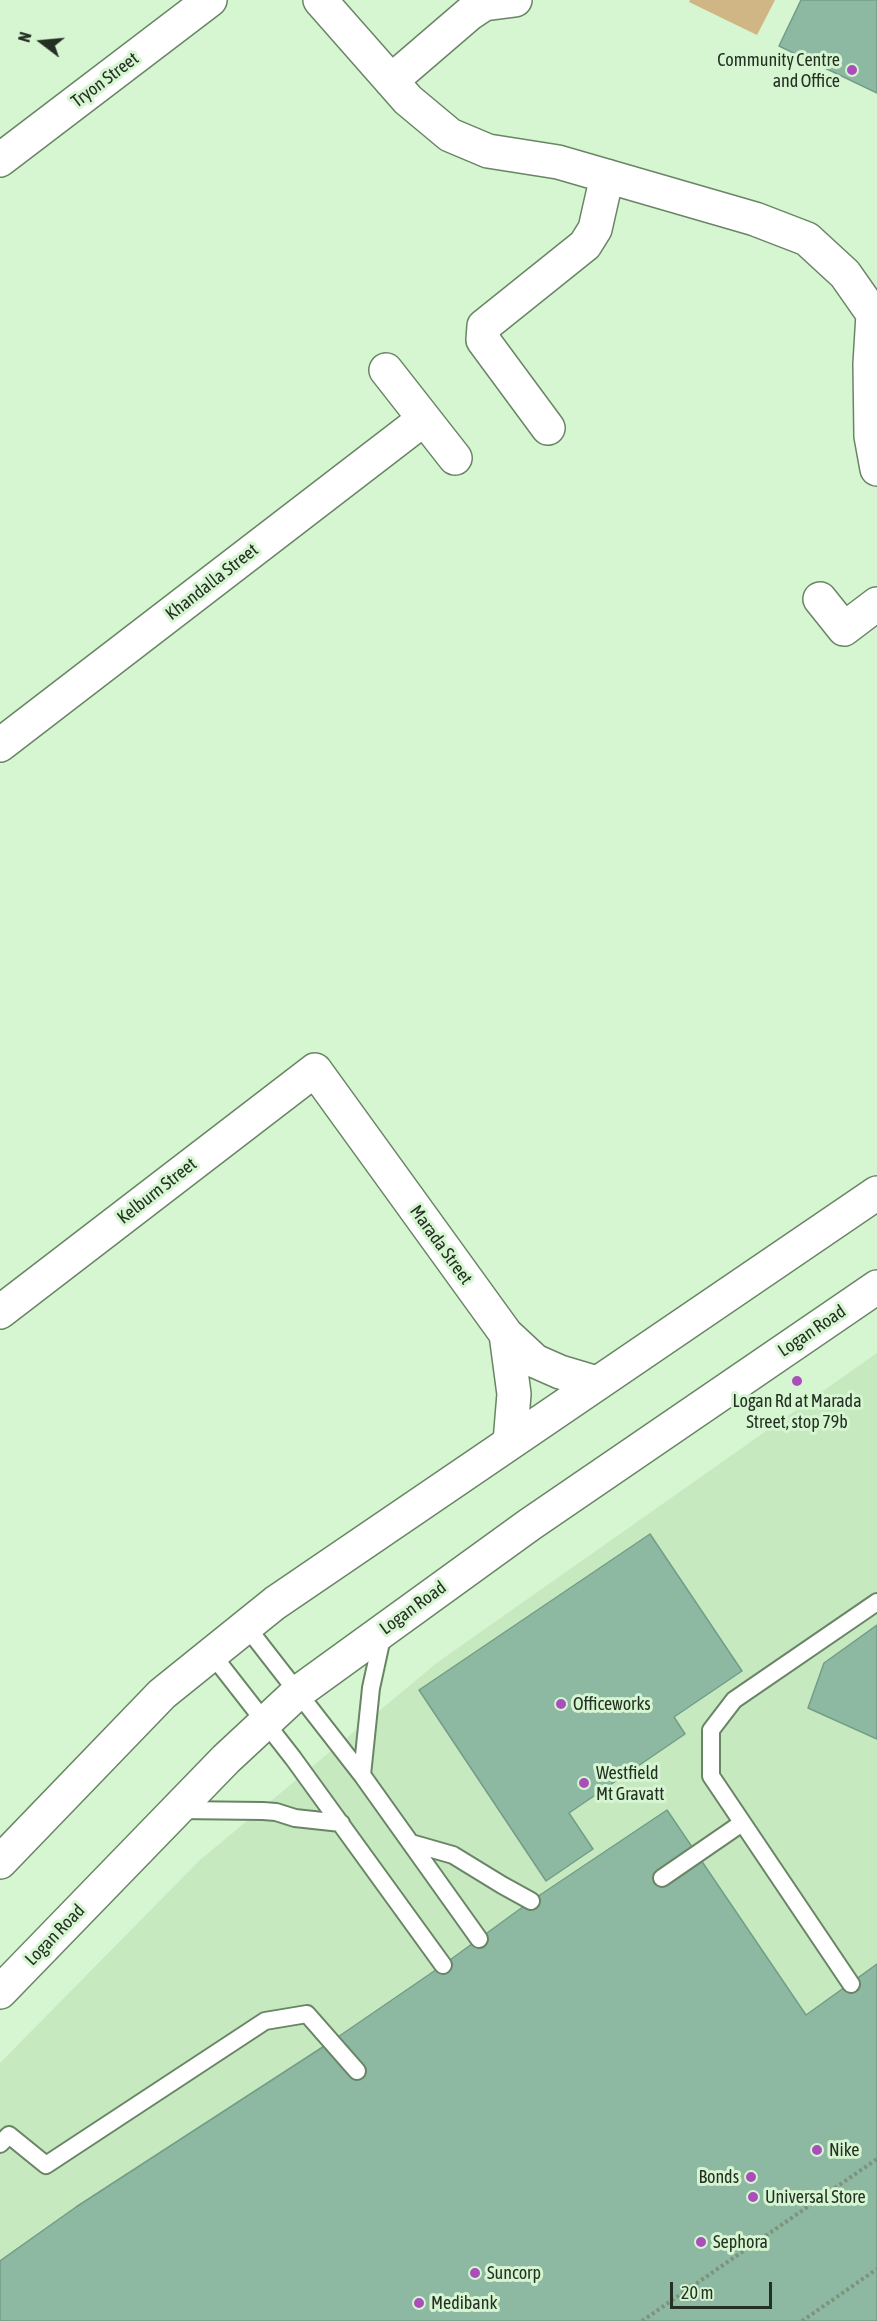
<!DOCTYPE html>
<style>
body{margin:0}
#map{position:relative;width:877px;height:2321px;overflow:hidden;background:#d6f5d1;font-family:"Asap Condensed",sans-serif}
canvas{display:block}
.north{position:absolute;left:12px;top:12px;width:60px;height:60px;-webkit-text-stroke:4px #d6f5d1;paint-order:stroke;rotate:286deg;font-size:16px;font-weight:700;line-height:24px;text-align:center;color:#243023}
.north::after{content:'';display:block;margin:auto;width:21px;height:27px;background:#243023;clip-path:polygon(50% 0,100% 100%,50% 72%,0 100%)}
.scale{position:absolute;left:670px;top:2282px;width:102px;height:27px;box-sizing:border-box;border:3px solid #243023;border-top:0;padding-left:8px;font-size:18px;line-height:21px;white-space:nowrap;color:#243023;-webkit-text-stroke:4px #d6f5d1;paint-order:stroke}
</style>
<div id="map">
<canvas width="877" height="2321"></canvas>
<div class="north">N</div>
<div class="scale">20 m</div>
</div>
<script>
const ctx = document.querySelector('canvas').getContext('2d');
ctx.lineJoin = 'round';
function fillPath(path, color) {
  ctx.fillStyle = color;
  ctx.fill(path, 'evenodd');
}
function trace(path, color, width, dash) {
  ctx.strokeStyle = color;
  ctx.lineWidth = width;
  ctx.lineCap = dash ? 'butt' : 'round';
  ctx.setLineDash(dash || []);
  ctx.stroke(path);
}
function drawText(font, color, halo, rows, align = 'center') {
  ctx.font = font + ' "Asap Condensed",sans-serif';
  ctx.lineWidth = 6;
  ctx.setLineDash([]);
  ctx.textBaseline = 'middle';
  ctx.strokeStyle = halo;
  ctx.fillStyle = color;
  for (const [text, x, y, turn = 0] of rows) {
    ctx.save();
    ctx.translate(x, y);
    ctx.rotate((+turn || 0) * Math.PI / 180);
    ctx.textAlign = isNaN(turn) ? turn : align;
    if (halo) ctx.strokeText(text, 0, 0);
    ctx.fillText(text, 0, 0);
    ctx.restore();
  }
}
fillPath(new Path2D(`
 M877,1353V2321H0V2063L200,1860L438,1662Z`), '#c6e9c0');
fillPath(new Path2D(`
 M690,0H775L757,35L689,2Z`), '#d0b585');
const building = new Path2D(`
 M801,0H877V93L779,46Z
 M650,1534L742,1671L674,1717L685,1734L569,1813L593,1849L546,1881L419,1690Z
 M877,1625V1739L808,1708L824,1663Z
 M667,1810L806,2015L877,1964V2321H0V2261L76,2207L332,2041L443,1965L531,1901Z`);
fillPath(building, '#8db8a1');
trace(building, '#739d87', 1.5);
const lane = new Path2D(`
 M246,1626L362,1775L479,1939
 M211,1653L293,1758L443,1965
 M362,1775L371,1688L383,1633
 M178,1810L263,1811L276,1812L295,1818L341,1823
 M411,1843L453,1855L502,1885L531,1901
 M662,1878L742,1823
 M851,1984L711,1776V1730L734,1700L877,1602
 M0,2144L9,2135L46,2165L265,2021L307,2014L357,2071`);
const street = new Path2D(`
 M320,0L408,100L450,135L488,151L558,162L755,219L807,239L845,274L873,314L870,364L871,436L877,469
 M391,81L469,14L484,4L515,0
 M0,160L210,0
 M386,370L455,458
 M548,428L483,340L484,326L585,245L595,229L607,176
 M820,599L844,629L877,604
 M0,745L424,419
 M0,1312L315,1070L506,1334L535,1361L560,1372L597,1383
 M506,1334L514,1394L510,1442`);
const primary = new Path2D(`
 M0,1862L162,1694L275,1603L877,1193
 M0,1992L226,1759L297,1693L529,1525L877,1287`);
trace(lane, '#698565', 20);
trace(street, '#698565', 36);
trace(primary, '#698565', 36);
trace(new Path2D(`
 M642,2321L877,2159
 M802,2321L877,2269`), '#7e937b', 4, [3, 3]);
trace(lane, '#fff', 16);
trace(street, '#fff', 33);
trace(primary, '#fff', 33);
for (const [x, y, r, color] of [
 [852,70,6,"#aa4fba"],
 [797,1381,6,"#aa4fba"],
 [561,1704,6,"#aa4fba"],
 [584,1783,6,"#aa4fba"],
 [817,2150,6,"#aa4fba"],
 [751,2177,6,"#aa4fba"],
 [753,2197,6,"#aa4fba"],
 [701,2242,6,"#aa4fba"],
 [475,2273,6,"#aa4fba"],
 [419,2303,6,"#aa4fba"]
]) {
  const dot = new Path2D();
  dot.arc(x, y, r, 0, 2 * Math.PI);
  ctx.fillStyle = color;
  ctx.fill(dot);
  trace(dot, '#d6f5d1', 2);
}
drawText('18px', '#243023', '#d6f5d1', [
 ["Community Centre",840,60,"right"],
 ["and Office",840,81,"right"],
 ["Logan Rd at Marada",797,1401,"center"],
 ["Street, stop 79b",797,1422,"center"],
 ["Officeworks",573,1704],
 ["Westfield",596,1773],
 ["Mt Gravatt",596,1794],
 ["Nike",829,2150],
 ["Bonds",739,2177,"right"],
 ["Universal Store",765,2197],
 ["Sephora",713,2242],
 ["Suncorp",487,2273],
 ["Medibank",431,2303]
], 'left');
drawText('18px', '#243023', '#d6f5d1', [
 ["Tryon Street",105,80,-37],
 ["Khandalla Street",212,582,-38],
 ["Kelburn Street",157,1191,-38],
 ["Marada Street",441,1245,54],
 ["Logan Road",812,1331,-34],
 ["Logan Road",413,1608,-36],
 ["Logan Road",55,1935,-46]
]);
</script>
